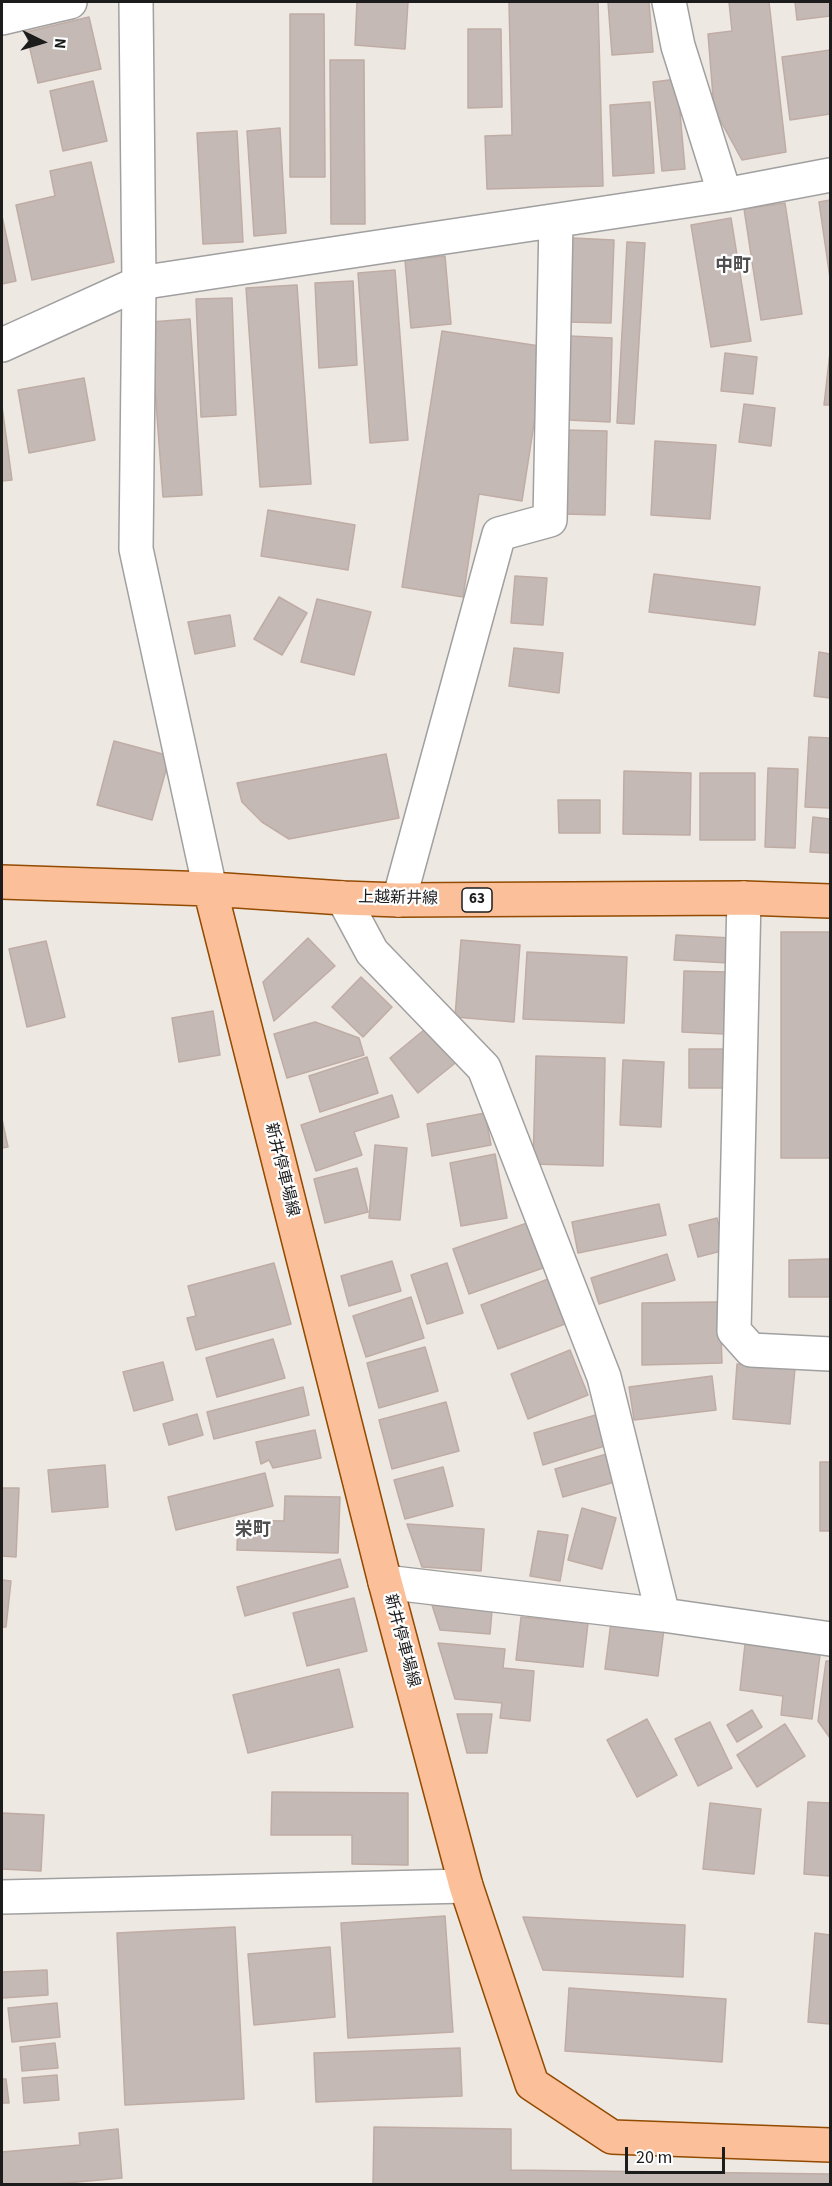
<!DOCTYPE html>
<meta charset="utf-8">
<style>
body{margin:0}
#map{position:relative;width:832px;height:2186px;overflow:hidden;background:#eee8e2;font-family:"Source Sans 3",sans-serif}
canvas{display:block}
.frame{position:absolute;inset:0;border:3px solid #1c1c1c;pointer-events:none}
.north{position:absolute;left:12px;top:12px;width:60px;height:60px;-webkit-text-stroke:4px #fff;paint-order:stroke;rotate:95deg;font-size:16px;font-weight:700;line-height:24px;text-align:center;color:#1c1c1c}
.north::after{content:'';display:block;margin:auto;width:21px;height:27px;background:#1c1c1c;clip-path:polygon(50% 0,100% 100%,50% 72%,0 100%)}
.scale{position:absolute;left:625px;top:2147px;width:100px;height:27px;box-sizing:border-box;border:3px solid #1c1c1c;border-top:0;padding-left:8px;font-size:18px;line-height:21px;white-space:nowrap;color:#1c1c1c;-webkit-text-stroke:4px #fff;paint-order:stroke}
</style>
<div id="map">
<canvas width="832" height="2186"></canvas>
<div class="frame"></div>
<div class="north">N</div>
<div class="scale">20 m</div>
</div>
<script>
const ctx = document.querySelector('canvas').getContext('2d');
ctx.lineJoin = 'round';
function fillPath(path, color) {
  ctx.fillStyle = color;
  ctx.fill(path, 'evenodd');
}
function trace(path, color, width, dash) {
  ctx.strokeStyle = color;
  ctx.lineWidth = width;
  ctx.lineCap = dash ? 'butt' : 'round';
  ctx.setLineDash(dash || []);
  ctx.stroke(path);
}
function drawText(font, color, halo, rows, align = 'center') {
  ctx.font = font + ' "Source Sans 3","Noto Sans JP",sans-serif';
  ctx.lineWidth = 4.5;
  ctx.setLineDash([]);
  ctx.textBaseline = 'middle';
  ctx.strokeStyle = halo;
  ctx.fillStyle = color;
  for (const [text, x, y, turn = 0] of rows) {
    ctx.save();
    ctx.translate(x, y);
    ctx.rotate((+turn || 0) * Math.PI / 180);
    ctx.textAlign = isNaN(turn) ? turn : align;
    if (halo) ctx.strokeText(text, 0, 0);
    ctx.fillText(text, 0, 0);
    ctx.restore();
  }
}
const building = new Path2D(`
 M357,2H408L405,49L355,45Z
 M509,2H598L603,186L487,189L485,136L512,135Z
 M608,2H649L653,52L612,55Z
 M729,2H769L786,152L742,160L714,109L708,34L732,31Z
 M795,2H830V16L797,20Z
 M290,14H324L325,177H290Z
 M89,17L101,69L38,83L26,32Z
 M468,29H501L502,107L468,108Z
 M830,50V114L790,120L782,57Z
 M330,60H364L365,224H331Z
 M677,79L685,169L662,171L653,82Z
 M93,81L107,141L63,151L50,91Z
 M650,102L654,173L613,176L610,105Z
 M280,128L286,233L254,236L247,131Z
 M237,131L243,242L203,244L197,133Z
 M91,162L114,262L32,280L16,205L55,196L50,171Z
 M830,200V278L819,202Z
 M785,203L802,314L761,320L744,209Z
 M2,216L16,281L2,284Z
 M731,218L751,341L711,347L691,225Z
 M572,238L614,240L611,323L569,322Z
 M627,242L645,243L634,424L617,423Z
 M445,256L451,324L411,328L405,260Z
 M395,270L408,440L370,443L358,273Z
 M353,281L357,365L319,368L315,283Z
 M297,285L311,484L260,487L246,288Z
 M232,298L236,415L201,417L196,299Z
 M190,319L202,495L163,497L150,322Z
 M442,331L546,347L522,501L479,494L463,597L402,587Z
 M570,336L612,338L610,422L567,420Z
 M830,352V405H824Z
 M725,353L757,357L753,394L721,391Z
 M84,378L95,440L29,453L18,390Z
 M744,404L775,408L771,446L739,442Z
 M2,406L12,480L2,481Z
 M565,430L607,431L605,515L562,514Z
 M655,441L716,445L710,519L651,515Z
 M268,510L355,525L348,570L261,556Z
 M654,574L760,587L755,625L649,612Z
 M515,576L547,578L543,625L511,623Z
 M279,597L307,613L282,655L254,639Z
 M317,599L371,612L354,675L301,662Z
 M230,615L235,646L195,654L188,622Z
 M514,648L563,653L559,693L509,686Z
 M819,652L830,654V698L814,696Z
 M809,737L830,738V808L805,807Z
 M114,741L170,756L152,820L97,805Z
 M386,754L399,818L289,839L262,822L242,802L237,783Z
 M768,768L798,769L795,848L765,847Z
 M624,771L691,773L690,835L623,834Z
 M700,773H755V840H700Z
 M558,800H600V833H559Z
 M813,817L830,819V853L810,852Z
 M781,932H830V1158H781Z
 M676,935L731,938L729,963L674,960Z
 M308,938L335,966L274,1021L263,982Z
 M461,940L520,945L514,1022L455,1017Z
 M46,941L65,1017L27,1027L9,949Z
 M527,952L627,957L624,1023L523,1019Z
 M684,971L727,972L725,1034L682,1032Z
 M361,977L392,1007L363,1037L332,1007Z
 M213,1011L220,1055L179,1062L172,1018Z
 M315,1022L359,1038L364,1055L287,1078L274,1034Z
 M430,1025L459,1060L418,1093L390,1058Z
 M689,1049H725V1088H689Z
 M536,1056L605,1058L603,1166L533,1164Z
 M367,1057L378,1093L320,1112L309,1076Z
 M623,1060L664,1062L661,1127L620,1125Z
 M392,1095L399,1117L354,1132L362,1155L316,1171L301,1125Z
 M485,1113L491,1145L432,1156L427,1124Z
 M2,1119L8,1147L2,1148Z
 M375,1145L407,1148L400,1220L369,1218Z
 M495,1154L507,1218L461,1226L450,1163Z
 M357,1168L368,1212L325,1223L314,1179Z
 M659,1204L666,1235L578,1253L572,1222Z
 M717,1218L725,1250L698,1257L689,1225Z
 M527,1223L543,1268L469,1294L453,1249Z
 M667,1254L675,1280L599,1304L591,1278Z
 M830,1259V1297H789V1260Z
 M392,1261L401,1291L349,1306L341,1276Z
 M274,1263L291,1324L196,1350L187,1318L196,1316L188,1286Z
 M447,1263L463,1313L427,1324L411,1275Z
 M548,1279L565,1324L498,1349L481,1305Z
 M411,1297L424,1338L366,1357L353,1316Z
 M720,1302L722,1363L642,1365V1303Z
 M273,1339L285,1378L217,1397L206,1358Z
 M425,1347L438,1391L379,1408L367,1363Z
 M570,1350L588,1395L528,1419L511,1374Z
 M163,1362L173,1400L134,1411L123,1372Z
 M737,1364L795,1368L790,1424L733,1419Z
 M712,1376L716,1410L634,1420L629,1387Z
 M303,1387L309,1415L214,1439L207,1412Z
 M446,1402L459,1451L392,1469L379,1420Z
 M197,1414L203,1435L169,1445L163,1424Z
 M599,1414L608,1445L543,1465L534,1433Z
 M315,1430L321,1458L273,1468L269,1460L261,1464L256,1442Z
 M610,1453L618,1481L563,1497L555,1469Z
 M820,1462H830V1531H820Z
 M105,1465L108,1507L52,1512L48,1470Z
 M443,1467L453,1506L405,1519L394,1480Z
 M265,1473L273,1506L176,1530L168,1497Z
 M2,1488H19L16,1557L2,1556Z
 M285,1496L340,1497L338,1553L237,1550L238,1520L284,1521Z
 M582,1508L616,1518L602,1569L568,1560Z
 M407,1524L484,1529L481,1571L422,1567Z
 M538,1531L568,1535L560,1581L530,1576Z
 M340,1559L348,1587L245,1616L237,1587Z
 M2,1580L11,1581L6,1627H2Z
 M354,1598L367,1651L307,1666L293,1613Z
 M432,1605L492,1611L490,1634L440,1630Z
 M521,1617L588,1623L583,1667L516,1660Z
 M611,1622L664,1629L658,1676L605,1669Z
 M438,1643L505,1649L503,1668L534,1671L530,1721L500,1718L502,1703L455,1699Z
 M745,1644L820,1655L812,1719L781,1715L783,1696L740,1690Z
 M826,1661H830V1738L818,1721Z
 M339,1669L353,1727L248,1753L233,1695Z
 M752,1710L762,1727L737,1742L727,1725Z
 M457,1714H492L487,1753H467Z
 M647,1719L677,1775L637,1797L607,1740Z
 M710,1722L732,1768L698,1786L675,1739Z
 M785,1724L805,1756L757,1787L737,1755Z
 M272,1792L408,1793V1865L352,1864V1835H271Z
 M808,1802L830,1803V1876L804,1874Z
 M710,1803L761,1809L754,1874L703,1869Z
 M2,1813L44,1815L41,1871L2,1869Z
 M445,1916L453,2032L348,2038L341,1923Z
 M523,1917L685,1925L683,1977L543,1970Z
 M235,1927L244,2099L125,2105L117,1933Z
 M815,1933L830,1935V2024L808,2022Z
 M330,1947L335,2017L254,2025L248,1954Z
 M47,1970L48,1995L2,1998V1972Z
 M569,1988L726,1999L722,2062L565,2051Z
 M57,2003L60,2037L12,2042L8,2008Z
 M55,2043L58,2068L22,2071L20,2047Z
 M460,2048L462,2096L316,2102L314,2053Z
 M57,2075L59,2100L24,2103L22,2078Z
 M2,2079H6L9,2103H2Z
 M374,2127L511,2129V2170L830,2174V2184H373Z
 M118,2129L122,2178L55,2184H2V2152L80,2145L79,2133Z`);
fillPath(building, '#c5b9b5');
trace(building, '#bfaca4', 1.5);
const minor = new Path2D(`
 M136,2L139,283L136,549L210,889
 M669,2L678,46L725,195
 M2,18L70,2
 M2,345L139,283L725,195L830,175
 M343,898L372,952L484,1068L604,1377L663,1615
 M744,898L734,1331L751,1350L830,1354
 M399,900L499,534L550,520L556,221
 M385,1582L663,1615L830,1639
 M2,1897L466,1886`);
const major = new Path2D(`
 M2,882L210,889L343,898L399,900L744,898L830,901
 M210,889L385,1582L466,1886L532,2084L612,2137L830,2145`);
trace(minor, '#a0a0a0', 36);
trace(major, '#934a01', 36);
trace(minor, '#fff', 33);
trace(major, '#fbc09a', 33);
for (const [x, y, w] of [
 [477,900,30]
]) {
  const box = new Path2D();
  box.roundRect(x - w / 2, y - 12, w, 24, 4.5);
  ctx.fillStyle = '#fff';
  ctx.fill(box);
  trace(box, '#1c1c1c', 1.5);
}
drawText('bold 15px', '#1c1c1c', null, [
 ["63",477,900]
]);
drawText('16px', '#1c1c1c', '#fff', [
 ["上越新井線",398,899,1],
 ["新井停車場線",281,1170,76],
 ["新井停車場線",401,1641,75]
]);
drawText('bold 18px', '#4f4f4f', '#fff', [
 ["中町",733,267],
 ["栄町",253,1531]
]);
</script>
